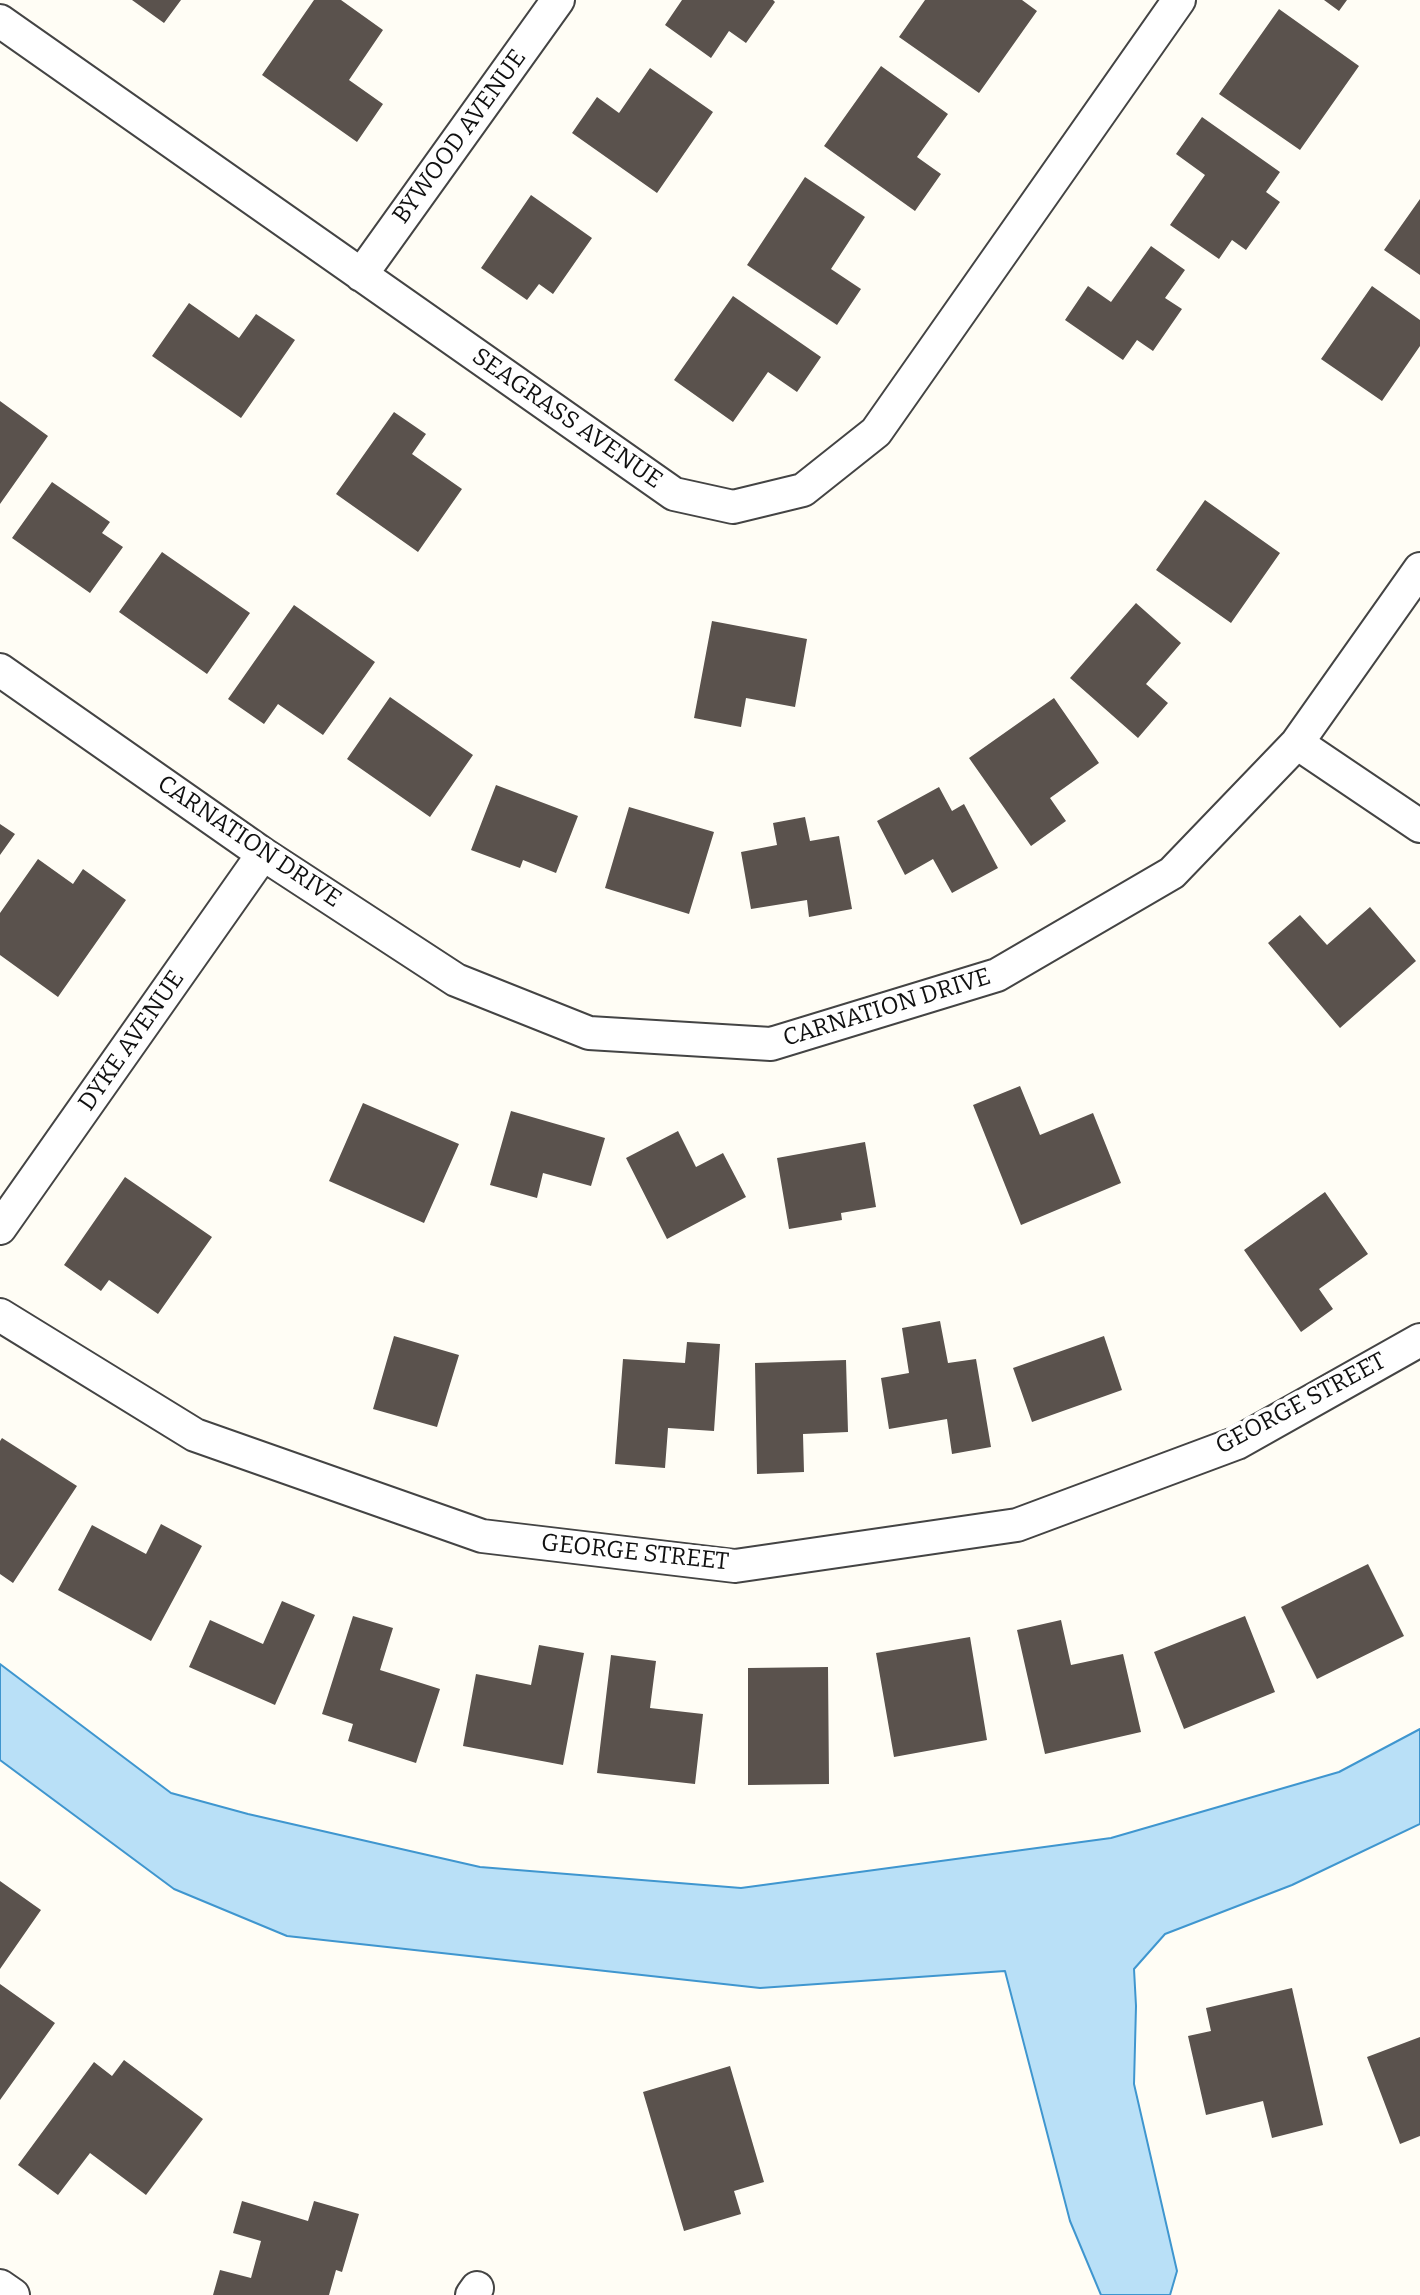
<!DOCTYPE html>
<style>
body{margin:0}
canvas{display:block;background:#fffdf5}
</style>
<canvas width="1420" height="2295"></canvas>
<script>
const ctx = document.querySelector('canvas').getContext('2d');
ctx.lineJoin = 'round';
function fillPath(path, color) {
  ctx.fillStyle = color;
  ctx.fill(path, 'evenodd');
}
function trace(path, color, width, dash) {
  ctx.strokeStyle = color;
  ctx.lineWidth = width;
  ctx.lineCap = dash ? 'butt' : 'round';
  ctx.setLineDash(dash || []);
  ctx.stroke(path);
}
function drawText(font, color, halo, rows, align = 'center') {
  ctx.font = font + ' Bitter,serif';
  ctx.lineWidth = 8;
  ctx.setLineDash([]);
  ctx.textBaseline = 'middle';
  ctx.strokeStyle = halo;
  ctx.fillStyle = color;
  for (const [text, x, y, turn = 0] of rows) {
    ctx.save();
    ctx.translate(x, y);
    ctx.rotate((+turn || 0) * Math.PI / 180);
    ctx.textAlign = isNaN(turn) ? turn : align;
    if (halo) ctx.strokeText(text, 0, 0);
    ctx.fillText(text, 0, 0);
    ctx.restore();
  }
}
const water = new Path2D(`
 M0,1664L171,1793L248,1814L480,1867L741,1888L1111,1838L1339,1772L1420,1729V1824L1292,1885L1165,1934L1134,1969L1136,2006L1134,2084L1177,2271L1170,2295H1101L1070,2221L1005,1971L760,1988L287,1936L174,1889L0,1760Z`);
fillPath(water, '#b9e0f7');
trace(water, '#3f96cf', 2);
fillPath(new Path2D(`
 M132,0H181L164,23Z
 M314,0H341L383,30L349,80L383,104L357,142L262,75Z
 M682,0H773L775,2L746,43L729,31L711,58L665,25Z
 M925,0H1022L1037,11L979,93L899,37Z
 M1324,0H1347L1339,11Z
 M1279,9L1359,66L1300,150L1219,94Z
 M881,66L948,114L917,157L941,174L915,211L824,146Z
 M650,68L713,112L657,193L572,133L597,97L619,113Z
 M1202,117L1280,172L1266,192L1280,202L1246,250L1232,240L1219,259L1170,225L1205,175L1176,154Z
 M805,177L865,217L831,269L861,289L837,325L747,265Z
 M531,195L592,238L553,294L539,284L527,300L481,268Z
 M1420,199V275L1384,250Z
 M1151,246L1185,270L1165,298L1182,309L1153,351L1137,340L1123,360L1065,320L1088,286L1111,302Z
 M1372,286L1420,320V346L1382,401L1321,359Z
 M733,296L821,357L797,392L768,372L733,422L674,380Z
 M189,303L239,338L256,314L295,340L241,418L152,356Z
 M0,401L48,436L0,504Z
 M394,412L426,434L412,454L462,489L418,552L336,494Z
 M52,482L110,522L102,533L123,547L90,593L12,538Z
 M1205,500L1280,553L1231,623L1156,570Z
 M162,552L250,613L207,674L119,612Z
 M1136,603L1181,643L1146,684L1168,703L1138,738L1070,678Z
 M294,605L375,662L323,735L278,704L264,724L228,699Z
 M712,621L807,639L795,707L746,698L741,727L694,718Z
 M390,697L473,755L430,817L347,759Z
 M1054,698L1099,763L1050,798L1066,821L1031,846L969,758Z
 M496,785L578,816L556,873L523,860L520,868L471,850Z
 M939,787L952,811L964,804L998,868L952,893L933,859L905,875L877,821Z
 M629,807L714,832L689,914L605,888Z
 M805,817L810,841L839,836L852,909L809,917L807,900L751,909L741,852L777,845L773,823Z
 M0,824L15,834L0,855Z
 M38,859L73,884L83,869L126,900L58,997L0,955V913Z
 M1370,907L1416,961L1340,1028L1268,943L1300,915L1327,945Z
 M1020,1086L1040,1135L1093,1113L1121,1183L1021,1225L973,1105Z
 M363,1103L459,1144L424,1223L329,1181Z
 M511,1111L605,1138L591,1186L543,1173L537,1198L490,1185Z
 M678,1131L696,1167L723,1153L746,1197L667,1239L626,1158Z
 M865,1142L876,1207L841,1213L842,1220L789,1229L777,1158Z
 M125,1177L212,1237L158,1314L109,1280L101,1291L64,1265Z
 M1325,1192L1368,1254L1319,1289L1333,1309L1301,1332L1244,1250Z
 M940,1321L948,1363L976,1359L991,1447L952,1454L947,1419L889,1429L881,1378L909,1373L902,1328Z
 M394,1336L459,1355L437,1427L373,1409Z
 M1104,1336L1122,1390L1032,1422L1013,1368Z
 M687,1342L720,1344L714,1431L668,1428L665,1468L615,1464L623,1359L685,1363Z
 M846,1360L848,1432L803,1434L804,1472L757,1474L755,1363Z
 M2,1438L77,1486L13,1583L0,1574V1441Z
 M161,1524L202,1546L151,1641L58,1590L92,1525L146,1554Z
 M1368,1564L1404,1636L1317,1679L1281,1607Z
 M282,1601L315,1615L275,1705L189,1667L210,1620L263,1644Z
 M353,1616L393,1628L380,1670L440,1689L416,1763L348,1741L353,1724L322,1714Z
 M1245,1616L1275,1692L1184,1729L1154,1652Z
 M1061,1620L1071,1665L1123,1654L1141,1732L1045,1754L1017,1630Z
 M970,1637L987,1740L894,1757L876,1653Z
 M539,1645L584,1653L563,1765L463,1746L476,1674L531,1685Z
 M611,1655L656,1661L650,1708L703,1714L695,1784L597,1773Z
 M828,1667L829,1784L748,1785V1668Z
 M0,1881L41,1910L0,1969Z
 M0,1984L55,2023L0,2100Z
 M1292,1988L1323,2125L1272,2138L1263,2101L1206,2115L1188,2036L1211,2031L1206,2008Z
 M1420,2037V2136L1400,2144L1367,2057Z
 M124,2060L203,2119L146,2195L90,2153L58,2195L18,2165L94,2062L112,2076Z
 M730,2066L764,2182L734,2191L741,2214L684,2231L643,2092Z
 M242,2201L308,2221L314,2201L359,2214L342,2272L336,2270L329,2295H213L220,2270L251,2278L261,2241L233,2233Z`), '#5a524d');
const street = new Path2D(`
 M0,21L674,494L733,507L803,490L876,432L1179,0
 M361,275L558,0
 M0,670L263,854L456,980L589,1033L771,1044L997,975L1172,873L1297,743L1420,569
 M1297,743L1420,826
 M0,1228L263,854
 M0,1315L195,1435L482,1536L735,1566L1017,1525L1237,1443L1420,1340
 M0,2286L13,2295
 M472,2295L477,2288`);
trace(street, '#444', 36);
trace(street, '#fff', 32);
drawText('24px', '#111', '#fff', [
 ["BYWOOD AVENUE",460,137,-54],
 ["SEAGRASS AVENUE",567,419,35],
 ["CARNATION DRIVE",249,842,34],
 ["CARNATION DRIVE",887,1008,-17],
 ["DYKE AVENUE",132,1041,-55],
 ["GEORGE STREET",1301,1404,-28],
 ["GEORGE STREET",635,1553,6]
]);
</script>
